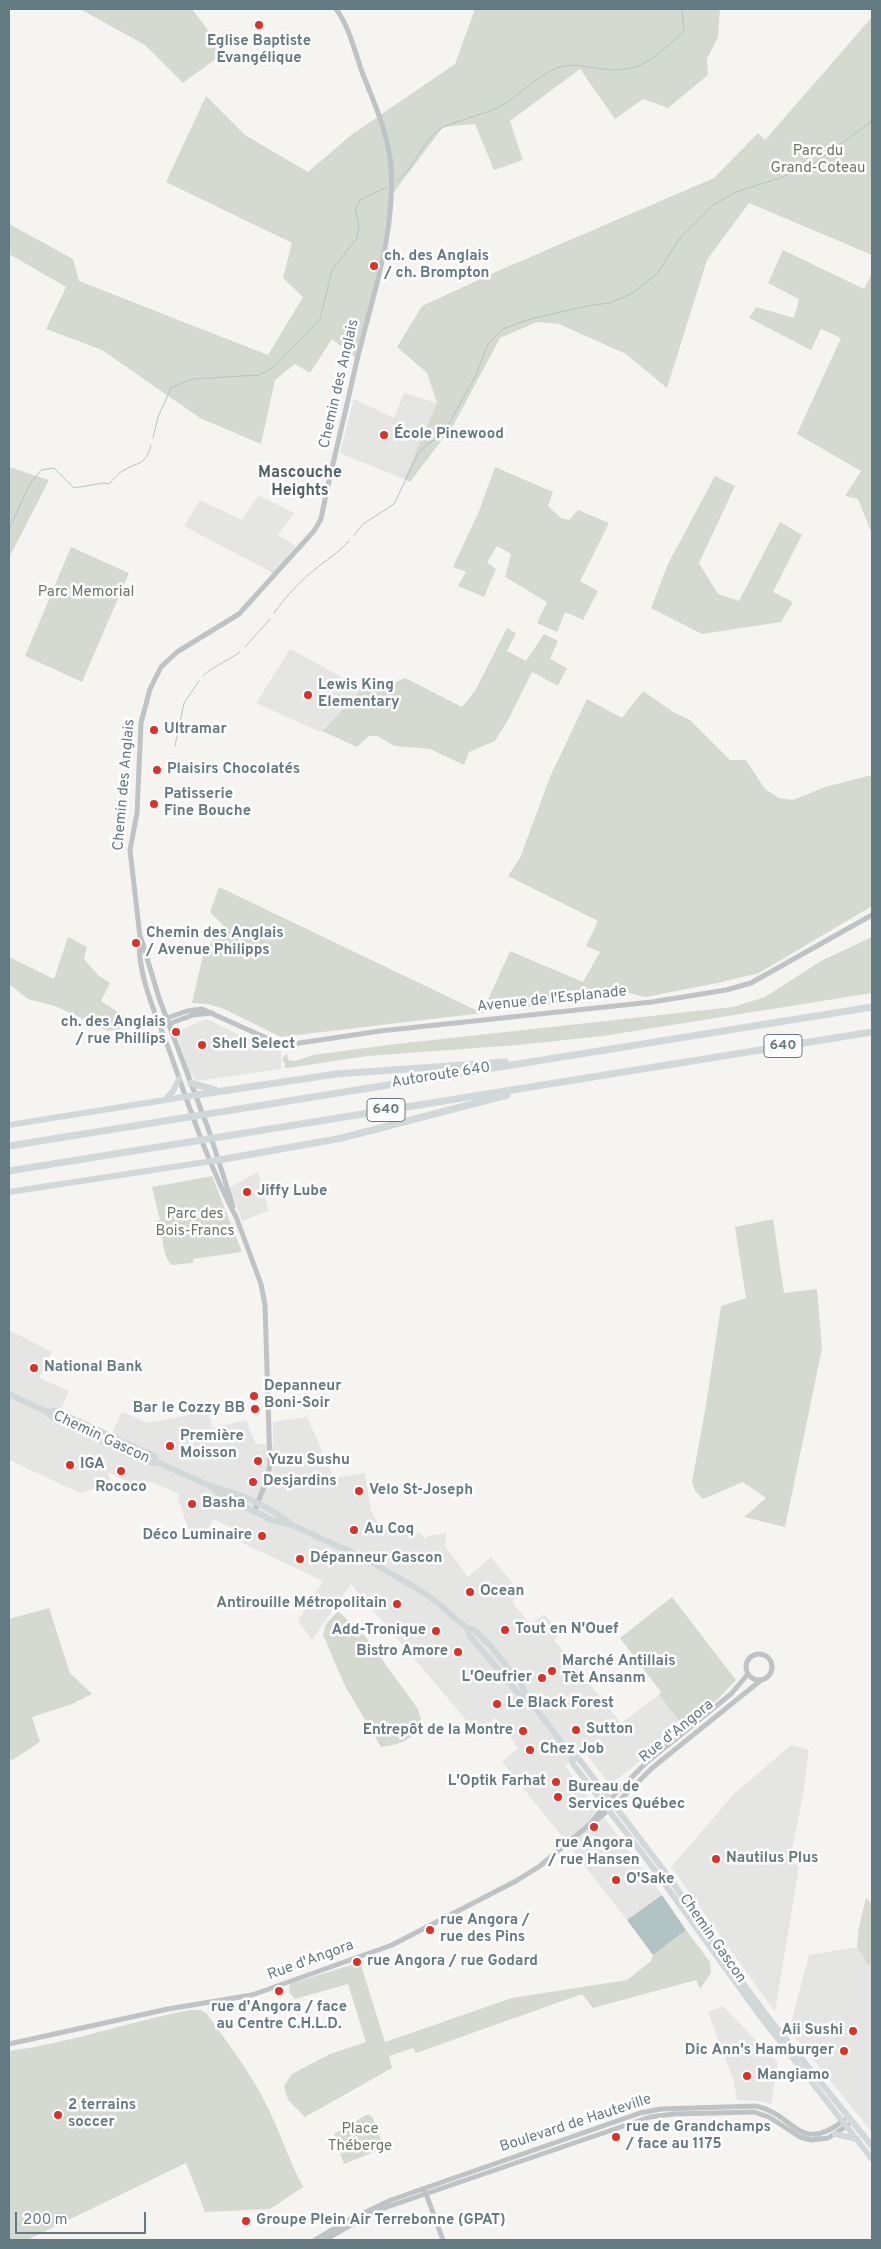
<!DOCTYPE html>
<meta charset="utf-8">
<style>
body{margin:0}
#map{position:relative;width:881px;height:2249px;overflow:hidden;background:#f5f4f1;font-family:Overpass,sans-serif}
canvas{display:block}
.frame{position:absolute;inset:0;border:10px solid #647a82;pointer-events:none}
.scale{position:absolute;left:15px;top:2212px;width:131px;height:22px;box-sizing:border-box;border:2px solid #647a82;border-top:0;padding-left:6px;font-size:15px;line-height:18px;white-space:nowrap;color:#647a82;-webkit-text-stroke:4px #fff;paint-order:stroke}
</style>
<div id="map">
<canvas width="881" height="2249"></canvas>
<div class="frame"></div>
<div class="scale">200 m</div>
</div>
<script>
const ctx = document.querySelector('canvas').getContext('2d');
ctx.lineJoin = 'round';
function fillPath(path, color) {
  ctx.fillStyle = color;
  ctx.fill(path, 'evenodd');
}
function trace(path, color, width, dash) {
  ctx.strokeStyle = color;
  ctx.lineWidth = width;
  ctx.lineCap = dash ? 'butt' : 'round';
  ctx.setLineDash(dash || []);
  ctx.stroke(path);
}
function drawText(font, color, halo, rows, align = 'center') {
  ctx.font = font + ' Overpass,sans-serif';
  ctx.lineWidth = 5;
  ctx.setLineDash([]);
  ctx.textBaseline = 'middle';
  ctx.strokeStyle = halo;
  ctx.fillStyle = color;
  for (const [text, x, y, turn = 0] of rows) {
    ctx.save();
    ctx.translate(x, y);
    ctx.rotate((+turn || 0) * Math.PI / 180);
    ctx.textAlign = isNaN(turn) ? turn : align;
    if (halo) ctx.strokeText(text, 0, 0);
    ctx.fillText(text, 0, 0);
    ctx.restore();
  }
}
fillPath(new Path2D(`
 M404,393L437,403L404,479L340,453L354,399L394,418Z
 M258,495L294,513L278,535L296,546L273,573L184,526L200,500L242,520Z
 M290,649L362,688L320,732L256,703Z
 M204,1020H209L262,1046L281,1051V1069L196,1081L190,1073L176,1032L177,1029L181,1030Z
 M258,1172L269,1211L242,1221L230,1187Z
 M9,1330L52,1352L39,1378L69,1391L56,1421L107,1444L122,1412L148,1423L208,1411L213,1428L246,1420L256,1444L273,1445V1422L307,1417L334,1478L365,1473L371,1511L380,1528L403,1523L406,1535L420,1533L425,1539L428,1536L446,1533L445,1546L468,1577L491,1557L521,1593L512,1602L530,1624L544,1614L561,1634L554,1640L621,1723L659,1695L683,1726L610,1785L584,1751L565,1766L662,1895L627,1920L573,1851V1847L567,1839H564L502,1762L518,1748L495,1718L478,1734L351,1584L312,1640L298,1621L323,1581L236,1540L240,1532L213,1519L206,1533L189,1531L178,1499L179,1494L149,1481L145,1490L108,1472L110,1484L80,1493L9,1460Z
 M791,1745L809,1750L802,1801L790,1859L799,1867L775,2012L671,1867L735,1793Z
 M857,1947L868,1965L872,1963V2132L789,2030L809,1955Z
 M723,2006L778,2063L771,2104L759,2101L737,2100L734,2082L708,2012Z`), '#e5e6e4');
fillPath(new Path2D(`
 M80,9H192L225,52L183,83L145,45Z
 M475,9H720L718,37L707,59L708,75L668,108L643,99L615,119L580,69L510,121L523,160L494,170L475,124L443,127L391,196L379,268L356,358L332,339L310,373L295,364L275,380L261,444L200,418L102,350L46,329L66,287L9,254V224L73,259L79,281L268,355L303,297L283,278L292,243L166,182L206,96L245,135L308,172L351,135L455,64Z
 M872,17V255L749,203L707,260L667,388L626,354L559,324L537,322L500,338L454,424L410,482L404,479L437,403L427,373L397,347L422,306L500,270L714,178L758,133L765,140Z
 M783,250L864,289L872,273V534L858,499L845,496L861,471L797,434L841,338L821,329L811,350L749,318L756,307L794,318L799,299L768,283Z
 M9,467L49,480L9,558Z
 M495,467L553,492L548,506L561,518L569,520L578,510L609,523L580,581L598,591L583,620L565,612L557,632L537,623L547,602L505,577L511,554L497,546L487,562L496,569L484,597L458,586L466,572L453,567L479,511Z
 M715,476L735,486L699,563L718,594L739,601L780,522L802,535L773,592L793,602L781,622L702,634L651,608L668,564Z
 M71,547L129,573L82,682L25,656Z
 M507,628L516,633L507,651L526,661L544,634L558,641L550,659L567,668L558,686L532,672L508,720L495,741L469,752L464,765L430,749L395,746L377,736H369L357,747L322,731L362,688L376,691L405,678L462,707L475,691Z
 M643,691L673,712L690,720L730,760H746L765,789L779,798L793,800L825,787L872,775V906L759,973L718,983L645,997L608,988L595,1000L496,1010L482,1013L281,1037L224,1009L208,1004L192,1003L203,955L223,925L210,912L219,887L482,1013L510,951L583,982L600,952L586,946L598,921L508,876L520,858L550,777L587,699L622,718Z
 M68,937L87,947L84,959L98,975L110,983L101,1001L127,1018L119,1030L108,1031L55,1006L28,999L9,984V957L54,979Z
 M872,937V993L603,1036L518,1045L367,1056L288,1068L284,1067L285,1064L282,1059L287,1053L288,1060L295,1061L313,1055L396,1044L733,1007L765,997L821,961Z
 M212,1176L242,1252L193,1259V1263L172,1265C160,1255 166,1232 155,1221L160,1220L152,1187Z
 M773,1219L784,1293L817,1289L822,1349L785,1527L744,1517L766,1498L743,1482L703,1499L695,1491L692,1482L706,1405L721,1306L746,1298L735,1227Z
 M672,1597L736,1680L719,1698L683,1726L659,1695L661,1692L620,1638Z
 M49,1608L70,1673L92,1694L72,1704L32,1717L40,1742L11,1761L9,1754V1619Z
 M338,1611L365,1636L418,1709L422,1723C412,1741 401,1744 381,1747L345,1686L323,1635L326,1624Z
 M866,1898L872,1904V1963L868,1965L857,1947L859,1927Z
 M686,1930L710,1962L711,1973L700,1989L696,1980L593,2008L582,1994L416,2053L413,2048L389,2056L392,2068L305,2117L288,2100L284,2086L292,2074L330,2054L366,2042L348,1984L295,1999L289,1992L290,1984L360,1962L385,2042L512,1998L627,1980L651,1961L653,1955Z
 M191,2010H201L207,2014C227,2042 248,2069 264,2100C279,2128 288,2159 303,2187L270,2209L205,2212L186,2163L27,2240H9V2051C70,2043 130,2021 191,2010Z
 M366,2115H370L373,2118L384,2148L344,2164L334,2134Z`), '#d5dad0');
fillPath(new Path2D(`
 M662,1895L686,1930L653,1955L627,1920Z`), '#b2c3c4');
trace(new Path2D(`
 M397,182C414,167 422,144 437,131C445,124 484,114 497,108C518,98 534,77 557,68C575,62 585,67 602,69C642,74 656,56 684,31L682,9
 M153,438L158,417L171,388L192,379L259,375L273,368L320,319L332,270L357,238L359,225L355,210L360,200L387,187
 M9,529L30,484L41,470L54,468L74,488L103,483L109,484C113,480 118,473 124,470C140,461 145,466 151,445
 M354,535L363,524L394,504L418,454L426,445L442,436L475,377L488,344L503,329L530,319L587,306L609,303L631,294L657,274L680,238L713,205L736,192L780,178L813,164L872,121
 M274,613C286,596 302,579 319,566C330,558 340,551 349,541
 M245,647L270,619
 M203,676C207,670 231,659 240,652
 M175,746L184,703L199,681`), '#b2c3c4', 1);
trace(new Path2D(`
 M141,938L159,998L209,1131L233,1206
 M158,1021L187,1011L202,1009L273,1041L293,1044L380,1031L652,1002L726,990L751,983L872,915
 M160,1027L193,1015L212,1013
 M235,1214L261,1284L265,1305L270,1465L266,1482L254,1512
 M236,1217C209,1166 191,1112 172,1058C160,1024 135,973 140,937L130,850L137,813L141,723L150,689L161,667L177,652L239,614L314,531L321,519C330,473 342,427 352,382C367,310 396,241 391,166C388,133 374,102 362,72C355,52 349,26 336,9
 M746 1667a13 13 0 1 1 26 0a13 13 0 1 1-26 0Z
 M595,1821L615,1805L652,1768L760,1681
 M9,2044L168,2009L252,1995L392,1945L516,1881L540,1866L590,1824L616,1793L647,1762L731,1694L748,1674
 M425,2191L443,2240
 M315,2240L349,2220L391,2200L640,2113L661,2109L756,2106C795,2114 799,2156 844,2120
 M325,2240L361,2219L387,2207L650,2117L674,2114L754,2112L769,2117L800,2137L811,2140L828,2138L848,2125`), '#bec3c5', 5);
trace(new Path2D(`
 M165,1100L173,1091L179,1079
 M9,1125L196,1095
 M9,1192L219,1160
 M9,1394L45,1411H56L154,1456L157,1462
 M45,1411L53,1418L150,1463L157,1462L210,1486L227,1499L260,1514L271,1520L292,1525L370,1561L429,1596L467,1628L474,1630L490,1645L523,1687L526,1696L572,1756L579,1759L669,1877L724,1958L771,2021L872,2146
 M213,1487C240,1494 268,1506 290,1523
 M467,1628L469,1635L517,1692L526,1696
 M572,1756L573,1764L651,1865L760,2016L872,2159
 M835,2134L857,2139`), '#d1d8da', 6);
trace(new Path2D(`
 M191,1083L215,1090
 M196,1095L336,1074L505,1062
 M9,1146L872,1007
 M219,1160L342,1138L507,1095
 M9,1171L872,1032`), '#d1d8da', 7);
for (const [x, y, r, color] of [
 [259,25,5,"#e22e23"],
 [374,266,5,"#e22e23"],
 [384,435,5,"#e22e23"],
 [308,695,5,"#e22e23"],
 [154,730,5,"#e22e23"],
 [157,770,5,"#e22e23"],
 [154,804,5,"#e22e23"],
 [136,943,5,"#e22e23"],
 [176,1032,5,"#e22e23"],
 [202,1045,5,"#e22e23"],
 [247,1192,5,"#e22e23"],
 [34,1368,5,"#e22e23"],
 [254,1396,5,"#e22e23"],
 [255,1409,5,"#e22e23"],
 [170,1446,5,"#e22e23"],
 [258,1461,5,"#e22e23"],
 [70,1465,5,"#e22e23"],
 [121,1471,5,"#e22e23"],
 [253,1482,5,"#e22e23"],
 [359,1491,5,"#e22e23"],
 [192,1504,5,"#e22e23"],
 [354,1530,5,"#e22e23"],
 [262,1536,5,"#e22e23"],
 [300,1559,5,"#e22e23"],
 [470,1592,5,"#e22e23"],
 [397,1604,5,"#e22e23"],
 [505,1630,5,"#e22e23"],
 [436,1631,5,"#e22e23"],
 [458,1652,5,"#e22e23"],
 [552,1671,5,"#e22e23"],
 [542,1678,5,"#e22e23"],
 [497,1704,5,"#e22e23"],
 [576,1730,5,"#e22e23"],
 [523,1731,5,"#e22e23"],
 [530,1750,5,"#e22e23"],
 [556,1782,5,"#e22e23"],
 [558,1797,5,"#e22e23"],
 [594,1827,5,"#e22e23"],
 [716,1859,5,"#e22e23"],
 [616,1880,5,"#e22e23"],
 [430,1930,5,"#e22e23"],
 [357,1962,5,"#e22e23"],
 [279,1991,5,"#e22e23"],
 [853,2031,5,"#e22e23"],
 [844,2051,5,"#e22e23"],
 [747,2076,5,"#e22e23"],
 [58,2115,5,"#e22e23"],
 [616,2137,5,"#e22e23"],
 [246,2221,5,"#e22e23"]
]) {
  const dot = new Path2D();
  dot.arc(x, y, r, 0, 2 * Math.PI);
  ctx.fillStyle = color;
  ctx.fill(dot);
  trace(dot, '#fff', 2);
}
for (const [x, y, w] of [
 [783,1046,38],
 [386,1110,38]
]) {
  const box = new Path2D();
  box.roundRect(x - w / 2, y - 11.5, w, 23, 4);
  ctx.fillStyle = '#fff';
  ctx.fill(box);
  trace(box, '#647a82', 1);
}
drawText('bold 14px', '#647a82', null, [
 ["640",783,1046],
 ["640",386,1110]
]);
drawText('bold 15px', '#647a82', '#fff', [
 ["Eglise Baptiste",259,42,"center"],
 ["Evangélique",259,59,"center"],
 ["ch. des Anglais",384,257],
 ["/ ch. Brompton",384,274],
 ["École Pinewood",394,435],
 ["Lewis King",318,686],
 ["Elementary",318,703],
 ["Ultramar",164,730],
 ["Plaisirs Chocolatés",167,770],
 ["Patisserie",164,795],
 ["Fine Bouche",164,812],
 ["Chemin des Anglais",146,934],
 ["/ Avenue Philipps",146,951],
 ["ch. des Anglais",166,1023,"right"],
 ["/ rue Phillips",166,1040,"right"],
 ["Shell Select",212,1045],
 ["Jiffy Lube",257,1192],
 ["National Bank",44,1368],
 ["Depanneur",264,1387],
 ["Boni-Soir",264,1404],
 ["Bar le Cozzy BB",245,1409,"right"],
 ["Première",180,1437],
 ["Moisson",180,1454],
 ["Yuzu Sushu",268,1461],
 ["IGA",80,1465],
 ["Desjardins",263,1482],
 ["Rococo",121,1488,"center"],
 ["Velo St-Joseph",369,1491],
 ["Basha",202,1504],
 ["Au Coq",364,1530],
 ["Déco Luminaire",252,1536,"right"],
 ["Dépanneur Gascon",310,1559],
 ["Ocean",480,1592],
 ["Antirouille Métropolitain",387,1604,"right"],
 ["Tout en N'Ouef",515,1630],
 ["Add-Tronique",426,1631,"right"],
 ["Bistro Amore",448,1652,"right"],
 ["Marché Antillais",562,1662],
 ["Tèt Ansanm",562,1679],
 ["L'Oeufrier",532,1678,"right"],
 ["Le Black Forest",507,1704],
 ["Sutton",586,1730],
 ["Entrepôt de la Montre",513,1731,"right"],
 ["Chez Job",540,1750],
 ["L'Optik Farhat",546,1782,"right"],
 ["Bureau de",568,1788],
 ["Services Québec",568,1805],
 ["rue Angora",594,1844,"center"],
 ["/ rue Hansen",594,1861,"center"],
 ["Nautilus Plus",726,1859],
 ["O'Sake",626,1880],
 ["rue Angora /",440,1921],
 ["rue des Pins",440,1938],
 ["rue Angora / rue Godard",367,1962],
 ["rue d'Angora / face",279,2008,"center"],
 ["au Centre C.H.L.D.",279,2025,"center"],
 ["Aii Sushi",843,2031,"right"],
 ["Dic Ann's Hamburger",834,2051,"right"],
 ["Mangiamo",757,2076],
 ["2 terrains",68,2106],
 ["soccer",68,2123],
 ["rue de Grandchamps",626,2128],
 ["/ face au 1175",626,2145],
 ["Groupe Plein Air Terrebonne (GPAT)",256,2221]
], 'left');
drawText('15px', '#6b7962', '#fff', [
 ["Parc du",818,152],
 ["Grand-Coteau",818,169],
 ["Parc Memorial",86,593],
 ["Parc des",195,1215],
 ["Bois-Francs",195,1232],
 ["Place",360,2130],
 ["Théberge",360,2147]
]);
drawText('15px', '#647a82', '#fff', [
 ["Chemin des Anglais",340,384,-77],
 ["Chemin des Anglais",125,785,-85],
 ["Avenue de l'Esplanade",552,1000,-6],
 ["Autoroute 640",441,1076,-9],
 ["Chemin Gascon",101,1438,25],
 ["Rue d'Angora",677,1732,-39],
 ["Chemin Gascon",712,1939,55],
 ["Rue d'Angora",311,1961,-20],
 ["Boulevard de Hauteville",576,2124,-18]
]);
drawText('bold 16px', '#516167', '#fff', [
 ["Mascouche",300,474],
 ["Heights",300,492]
]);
</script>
